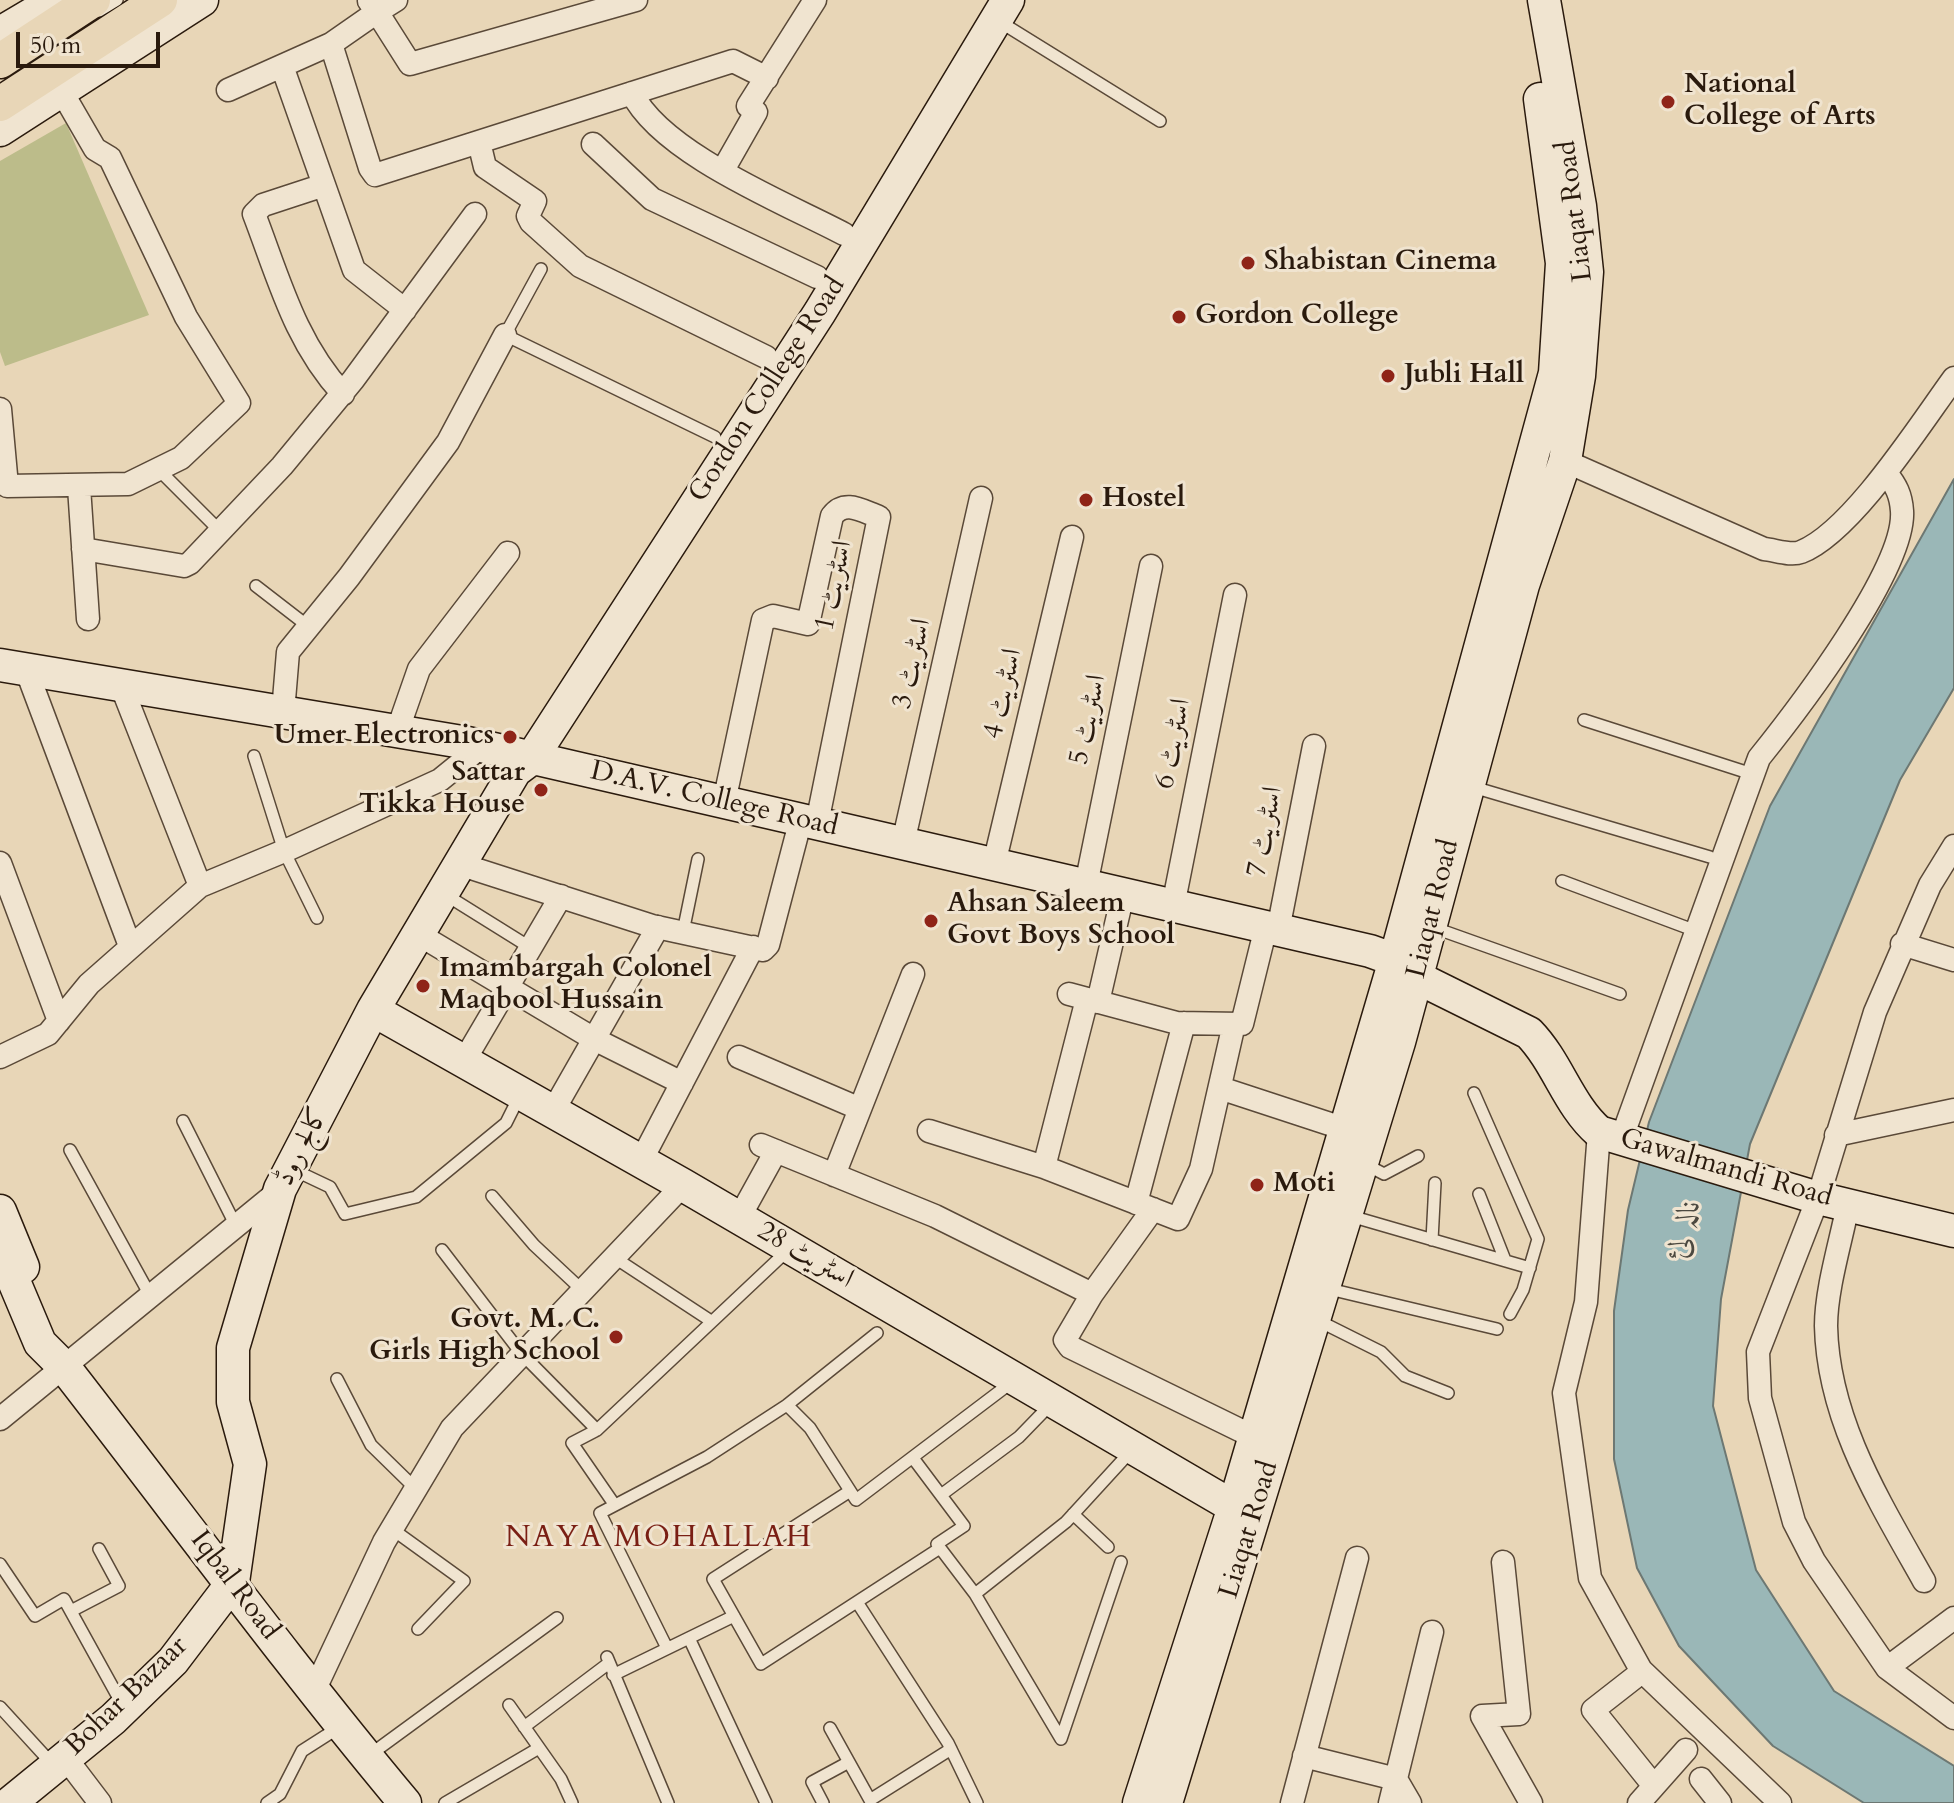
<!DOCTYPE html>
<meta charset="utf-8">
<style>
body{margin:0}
#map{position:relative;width:1954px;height:1803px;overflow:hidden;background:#e8d6b7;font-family:Cardo,serif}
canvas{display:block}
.scale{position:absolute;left:16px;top:32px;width:144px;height:36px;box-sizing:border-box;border:4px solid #2a1a0d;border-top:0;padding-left:10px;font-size:24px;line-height:28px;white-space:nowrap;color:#2a1a0d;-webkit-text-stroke:6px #f0e4d0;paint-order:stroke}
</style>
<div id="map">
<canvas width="1954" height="1803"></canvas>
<div class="scale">50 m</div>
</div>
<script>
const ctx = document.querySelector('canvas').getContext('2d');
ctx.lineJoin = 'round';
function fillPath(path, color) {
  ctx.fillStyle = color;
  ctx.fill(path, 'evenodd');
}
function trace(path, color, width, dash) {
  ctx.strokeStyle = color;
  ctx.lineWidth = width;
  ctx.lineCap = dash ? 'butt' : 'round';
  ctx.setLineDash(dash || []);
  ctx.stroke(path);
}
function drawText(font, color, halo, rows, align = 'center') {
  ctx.font = font + ' Cardo,Amiri,serif';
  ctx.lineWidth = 6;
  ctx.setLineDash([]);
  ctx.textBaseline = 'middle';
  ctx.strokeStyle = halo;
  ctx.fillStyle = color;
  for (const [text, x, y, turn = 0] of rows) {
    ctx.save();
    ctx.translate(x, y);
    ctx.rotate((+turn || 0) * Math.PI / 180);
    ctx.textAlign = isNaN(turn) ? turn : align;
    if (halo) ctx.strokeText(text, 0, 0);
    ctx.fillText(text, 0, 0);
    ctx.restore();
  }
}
fillPath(new Path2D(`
 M66,123L149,315L5,366L0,352V161Z`), '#bcbc8a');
const water = new Path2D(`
 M1954,479V688L1900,780L1750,1144L1721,1299L1713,1406L1756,1570L1834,1691L1954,1766V1803H1864L1773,1746L1679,1646L1637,1568L1614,1459V1311L1628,1210L1649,1122L1770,806Z`);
fillPath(water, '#9ab7b7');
trace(water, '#6d7873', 2);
const lane = new Path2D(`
 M99,11L117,0
 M997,20L1160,121
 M541,269L505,335L715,437
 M158,469L219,530
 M256,586L309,627
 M1584,720L1752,774
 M254,756L284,851L317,918
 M1473,787L1710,857
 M1562,881L1696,931
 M446,895L531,948
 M1432,927L1620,994
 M683,932L698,859
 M1474,1093L1538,1239L1523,1290L1510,1314
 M183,1121L236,1226
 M70,1150L151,1297
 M1363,1163L1384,1174L1418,1156
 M292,1169L330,1187L345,1214L416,1197L506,1123L520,1095
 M1479,1194L1505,1260
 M492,1196L534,1245L581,1289
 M1347,1215L1530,1268
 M1432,1240L1435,1183
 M442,1250L521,1353L597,1430
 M612,1256L711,1321
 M1325,1288L1497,1329
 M1315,1319L1381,1352L1405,1376L1448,1393
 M337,1379L371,1445L416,1489
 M787,1405L810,1428L856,1500L1012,1382
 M913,1458L964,1526L937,1544L975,1594L1061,1739
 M850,1491L713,1579L761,1664L940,1548
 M941,1495L1019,1437L1051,1404
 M614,1504L572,1443L597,1430L787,1251
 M1073,1514L1108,1547
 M392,1529L464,1581L418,1629
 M0,1564L35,1616L64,1599L122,1704
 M975,1594L1066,1522L1131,1451
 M857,1602L948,1743L977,1803
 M71,1611L119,1586L99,1549
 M689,1638L766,1803
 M667,1648L600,1513L707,1457L787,1405L877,1333
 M607,1657L668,1803
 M613,1675L734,1616
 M509,1705L561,1779L572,1803
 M0,1707L54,1766
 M524,1727L609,1663
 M830,1728L870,1800L951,1749
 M1061,1739L1121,1562
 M371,1754L557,1618
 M267,1803L280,1794L302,1751L338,1728
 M445,1803L539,1748
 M823,1803L812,1782L849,1762`);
const street = new Path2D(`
 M369,1L377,12L396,0
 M331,44L370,168L375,175L733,61L767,78
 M282,66L354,270L405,310
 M228,90L331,44L377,12L410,64L636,0
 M632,93C661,153 785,203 844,234
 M479,142L485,167L535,201L528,216L531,222L580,266L766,357
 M593,144L652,199L817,277
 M723,170L756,112L748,106L815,0
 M324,185L263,205L254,214C279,279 295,342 343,394
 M0,409L7,486L128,484L181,458L239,403L186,317L110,158L95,149L62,92
 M1565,461L1764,549C1775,550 1791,556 1801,552C1852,532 1921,423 1954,378
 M79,487L88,619
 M83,549L184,566L190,563L282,466L353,380L475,214
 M26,669L130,946
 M121,685L200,886
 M283,712L288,652L349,577L448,442L505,335
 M397,732L419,669L508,553
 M724,802L763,620L773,616L808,624L832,516C845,499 862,511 879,517L817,823
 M903,843L981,498
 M1954,846L1930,885L1875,1012L1818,1198L1758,1352L1760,1398L1794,1522L1814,1561L1887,1668L1954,1718
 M0,863L59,1021
 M459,864L652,926L763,950L768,945L801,819
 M994,864L1072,537
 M1086,885L1151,566
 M1173,906L1235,595
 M1278,930L1314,746
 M418,934L594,1039L682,1083
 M1902,944L1954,960
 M1069,994L1177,1023L1242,1024L1266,927
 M1098,1002L1123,894
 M0,1057L48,1034L89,984L200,886L289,849L440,780L482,746
 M739,1057L858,1108
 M464,1061L561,896
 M1220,1088L1345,1129
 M553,1111L658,927
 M929,1131L1044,1167L1178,1219L1201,1169L1234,1024
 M1599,1132L1586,1302L1564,1393L1590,1578L1641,1670L1780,1803
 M1836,1135L1954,1110
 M1621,1140L1759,758C1796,712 1906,569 1902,511C1901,495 1896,485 1886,473
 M761,1145L935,1216L1092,1294
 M641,1161L753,947
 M1044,1167L1087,999
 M834,1175L913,974
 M1136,1203L1184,1023
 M1848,1205C1841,1241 1826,1289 1826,1326C1828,1420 1879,1501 1924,1581
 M1153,1209L1092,1294L1065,1340L1070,1347L1254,1437
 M739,1218L776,1151
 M0,1419L280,1190
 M1503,1562L1519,1714L1482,1716L1531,1803
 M1887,1668L1954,1618
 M1634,1678L1593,1710L1654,1786
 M313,1693L384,1542L452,1428L683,1185
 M1304,1756L1396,1779L1410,1803
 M65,1757L100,1803
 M1701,1779L1720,1803
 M1292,1803L1357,1558
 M1390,1803L1432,1632
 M1639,1803L1686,1750`);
const secondary = new Path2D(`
 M0,33L56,0
 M0,130L202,0
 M0,665L468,743L1370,951L1395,960L1416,977L1529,1033C1558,1063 1568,1105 1599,1132L1818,1198L1954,1231
 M515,771L531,759L820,312L1008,0
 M373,1010L683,1185L1234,1507
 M0,1211L23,1267
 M0,1248L40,1343L65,1368C178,1513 287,1662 405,1803
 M10,1803L113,1719L173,1661L233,1582L250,1464L233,1402V1348L280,1189L373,1010L515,771L513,753
 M1139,1803L1234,1507L1395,960L1555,373L1562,263L1540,99
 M1166,1803L1399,1042L1523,585L1565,461L1579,376L1587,272L1580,206L1544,0`);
const primary = new Path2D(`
 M0,61L93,0
 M0,104L160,0`);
trace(lane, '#5a4938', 14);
trace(street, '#5a4938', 25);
trace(secondary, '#2a1a0d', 35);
trace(primary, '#2a1a0d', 37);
trace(lane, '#f0e4d0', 11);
trace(street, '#f0e4d0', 22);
trace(secondary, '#f0e4d0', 32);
trace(primary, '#e8d6b7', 34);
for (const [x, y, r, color] of [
 [1668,102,8,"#8f2418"],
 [1248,263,8,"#8f2418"],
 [1179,317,8,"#8f2418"],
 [1388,376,8,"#8f2418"],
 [1086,500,8,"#8f2418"],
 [510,737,8,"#8f2418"],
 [541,790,8,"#8f2418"],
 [931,921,8,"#8f2418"],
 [423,986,8,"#8f2418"],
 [1257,1185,8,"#8f2418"],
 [616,1337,8,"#8f2418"]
]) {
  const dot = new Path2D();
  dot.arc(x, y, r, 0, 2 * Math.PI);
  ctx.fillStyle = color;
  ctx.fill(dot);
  trace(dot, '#f0e4d0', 3);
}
drawText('bold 28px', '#2a1a0d', '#f0e4d0', [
 ["National",1684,86],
 ["College of Arts",1684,118],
 ["Shabistan Cinema",1264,263],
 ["Gordon College",1195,317],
 ["Jubli Hall",1404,376],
 ["Hostel",1102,500],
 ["Umer Electronics",494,737,"right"],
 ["Sattar",525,774,"right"],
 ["Tikka House",525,806,"right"],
 ["Ahsan Saleem",947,905],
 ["Govt Boys School",947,937],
 ["Imambargah Colonel",439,970],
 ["Maqbool Hussain",439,1002],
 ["Moti",1273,1185],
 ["Govt. M. C.",600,1321,"right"],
 ["Girls High School",600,1353,"right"]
], 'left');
drawText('28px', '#2a1a0d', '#f0e4d0', [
 ["Liaqat Road",1576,211,-97],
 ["Gordon College Road",768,390,-57],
 ["اسٹریٹ 1",835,586,-78],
 ["اسٹریٹ 3",913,664,-77],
 ["اسٹریٹ 4",1004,694,-77],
 ["اسٹریٹ 5",1089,720,-78],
 ["اسٹریٹ 6",1174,744,-79],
 ["D.A.V. College Road",714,800,13],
 ["اسٹریٹ 7",1266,832,-79],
 ["Liaqat Road",1434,909,-76],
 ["کالج روڈ",303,1147,-63],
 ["Gawalmandi Road",1726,1169,16],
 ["اسٹریٹ 28",805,1256,30],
 ["Liaqat Road",1250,1530,-73],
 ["Iqbal Road",234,1586,53],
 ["Bohar Bazaar",127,1697,-44]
]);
drawText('italic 30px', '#4c4940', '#f0e4d0', [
 ["نالہ لئ",1686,1229,-76]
]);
ctx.letterSpacing = '2px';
drawText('30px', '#7a1f14', '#f0e4d0', [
 ["NAYA MOHALLAH",659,1539]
]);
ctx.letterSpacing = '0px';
</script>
